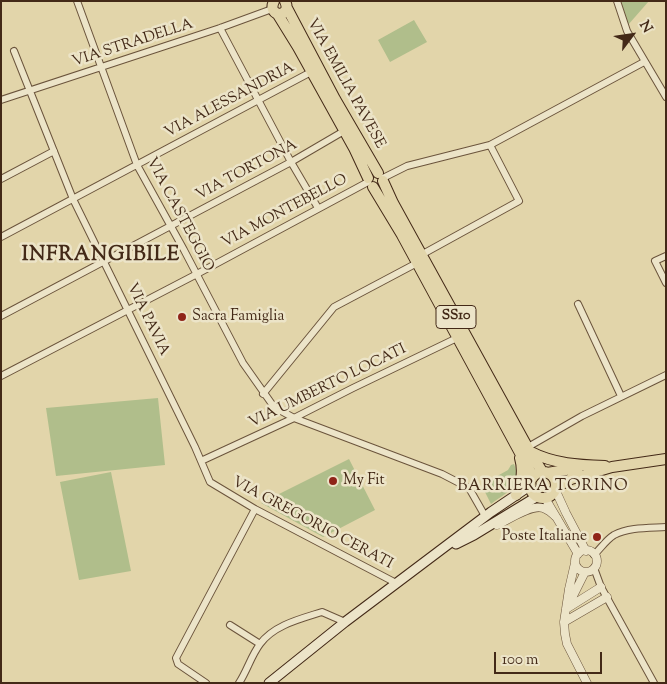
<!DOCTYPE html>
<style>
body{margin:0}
#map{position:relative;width:667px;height:684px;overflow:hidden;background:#e2d5aa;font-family:"Sorts Mill Goudy",serif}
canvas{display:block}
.frame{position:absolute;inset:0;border:2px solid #432917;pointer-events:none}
.north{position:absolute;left:607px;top:10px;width:50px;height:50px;-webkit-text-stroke:4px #ece4c8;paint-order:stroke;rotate:59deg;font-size:14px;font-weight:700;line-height:20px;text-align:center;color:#432917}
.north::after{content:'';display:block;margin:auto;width:18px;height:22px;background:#432917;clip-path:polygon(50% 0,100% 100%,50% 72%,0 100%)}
.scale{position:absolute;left:494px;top:652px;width:108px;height:22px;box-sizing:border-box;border:2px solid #432917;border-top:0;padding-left:6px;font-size:15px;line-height:18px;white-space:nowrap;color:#432917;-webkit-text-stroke:4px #ece4c8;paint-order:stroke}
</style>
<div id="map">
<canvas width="667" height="684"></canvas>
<div class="frame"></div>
<div class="north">N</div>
<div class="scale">100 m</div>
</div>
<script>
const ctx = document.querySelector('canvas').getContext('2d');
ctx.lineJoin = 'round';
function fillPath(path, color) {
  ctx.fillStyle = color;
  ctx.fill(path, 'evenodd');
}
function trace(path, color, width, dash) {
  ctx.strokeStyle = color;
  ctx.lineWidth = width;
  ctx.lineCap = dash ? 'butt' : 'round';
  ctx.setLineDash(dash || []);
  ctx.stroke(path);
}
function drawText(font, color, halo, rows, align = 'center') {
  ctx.font = font + ' "Sorts Mill Goudy",serif';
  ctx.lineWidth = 5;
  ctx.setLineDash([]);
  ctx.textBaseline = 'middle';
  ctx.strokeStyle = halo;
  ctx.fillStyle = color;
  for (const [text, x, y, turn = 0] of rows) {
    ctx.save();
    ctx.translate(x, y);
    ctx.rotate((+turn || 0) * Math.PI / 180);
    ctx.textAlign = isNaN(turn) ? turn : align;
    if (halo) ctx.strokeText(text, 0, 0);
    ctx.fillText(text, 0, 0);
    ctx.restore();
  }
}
fillPath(new Path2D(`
 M620,1H649L628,25Z
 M414,20L427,42L390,62L378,40Z
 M158,398L165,465L56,476L46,408Z
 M349,459L375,510L323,537L261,503Z
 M514,464C523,488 509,490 491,504L483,488V484L508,470L511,465Z
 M111,472L131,571L79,580L60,482Z`), '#b0be8b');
const minor = new Path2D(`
 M77,1L137,165L184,250L243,363L274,407L294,418L442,474L469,488L485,516
 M617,1L627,31L666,97
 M220,28L291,162L318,208
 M14,51L73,199L195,447L210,482L255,509L396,583
 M1,100L220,28L272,9
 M383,178L407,166L490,145L644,62
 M1,179L54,151
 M1,237L311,72
 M421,255L519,201L490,145
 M666,256L655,261L666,283
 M578,304L621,396
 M1,316L291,162L344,131
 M1,376L197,274L368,182
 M263,394L334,307L417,263
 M528,447L582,416L666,375
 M201,461L294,418L353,388L459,337
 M594,555C601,548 606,540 614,535C629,527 649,528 666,527
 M594,568L601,587L654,683
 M230,625L260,644
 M206,683L178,664L176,658L255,509
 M239,683C247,671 251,656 260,644C274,625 300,619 322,612L345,622`);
const tertiary = new Path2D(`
 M555,489L566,513L586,551
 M545,498L578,554
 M497,525C508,520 531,504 543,508C549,510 553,514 557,518
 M575 561a11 11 0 1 1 22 0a11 11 0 1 1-22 0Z
 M575,563L569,589L564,622L565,634L567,644L587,683
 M569,604L585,572
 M566,609L601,587
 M564,622L607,597`);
const secondary = new Path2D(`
 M456,544L474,535L538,496
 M269,683L345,622L491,512L531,485`);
const primary = new Path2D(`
 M274,1C266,18 293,18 285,1
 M287,8L335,99L378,173
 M277,13L298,47L354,148L368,178
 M383,181L393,203L530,452L543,473
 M373,187L402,235L533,477
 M531,452C554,464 579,465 605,466
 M530 485a13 13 0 1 1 26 0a13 13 0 1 1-26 0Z
 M547,473L578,468
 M555,489L560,485L571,479L612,467L666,459
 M516,495C521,483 524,472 520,458`);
trace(minor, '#6b543c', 8);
trace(tertiary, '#6b543c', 9);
trace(secondary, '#432917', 11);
trace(primary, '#432917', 12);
trace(minor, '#ece4c8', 6);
trace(tertiary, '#ece4c8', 8);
trace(secondary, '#ece4c8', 9);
trace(primary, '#e2d5aa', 10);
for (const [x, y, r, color] of [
 [182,317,5,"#8f2418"],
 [333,481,5,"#8f2418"],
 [597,537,5,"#8f2418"]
]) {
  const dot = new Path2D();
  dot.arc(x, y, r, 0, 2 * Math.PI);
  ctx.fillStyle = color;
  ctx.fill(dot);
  trace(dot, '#ece4c8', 2);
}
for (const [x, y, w] of [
 [456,317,40]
]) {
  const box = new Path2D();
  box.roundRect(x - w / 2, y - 11.5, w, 23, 4);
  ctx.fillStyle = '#ece4c8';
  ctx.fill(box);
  trace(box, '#432917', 1);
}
drawText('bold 14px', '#432917', null, [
 ["SS10",456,317]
]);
drawText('15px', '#432917', '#ece4c8', [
 ["VIA STRADELLA",133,44,-18],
 ["VIA EMILIA PAVESE",345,84,61],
 ["VIA ALESSANDRIA",230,101,-28],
 ["VIA TORTONA",247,171,-28],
 ["VIA MONTEBELLO",285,212,-28],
 ["VIA CASTEGGIO",179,215,62],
 ["VIA PAVIA",147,320,64],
 ["VIA UMBERTO LOCATI",328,387,-26],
 ["VIA GREGORIO CERATI",312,524,28]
]);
drawText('15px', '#432917', '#ece4c8', [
 ["Sacra Famiglia",192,317],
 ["My Fit",343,481],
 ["Poste Italiane",587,537,"right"]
], 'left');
ctx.letterSpacing = '1px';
drawText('16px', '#432917', '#ece4c8', [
 ["BARRIERA TORINO",543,487]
]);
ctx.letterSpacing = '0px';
ctx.letterSpacing = '1px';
drawText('bold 20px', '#432917', '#ece4c8', [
 ["INFRANGIBILE",101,257]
]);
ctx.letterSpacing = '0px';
</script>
